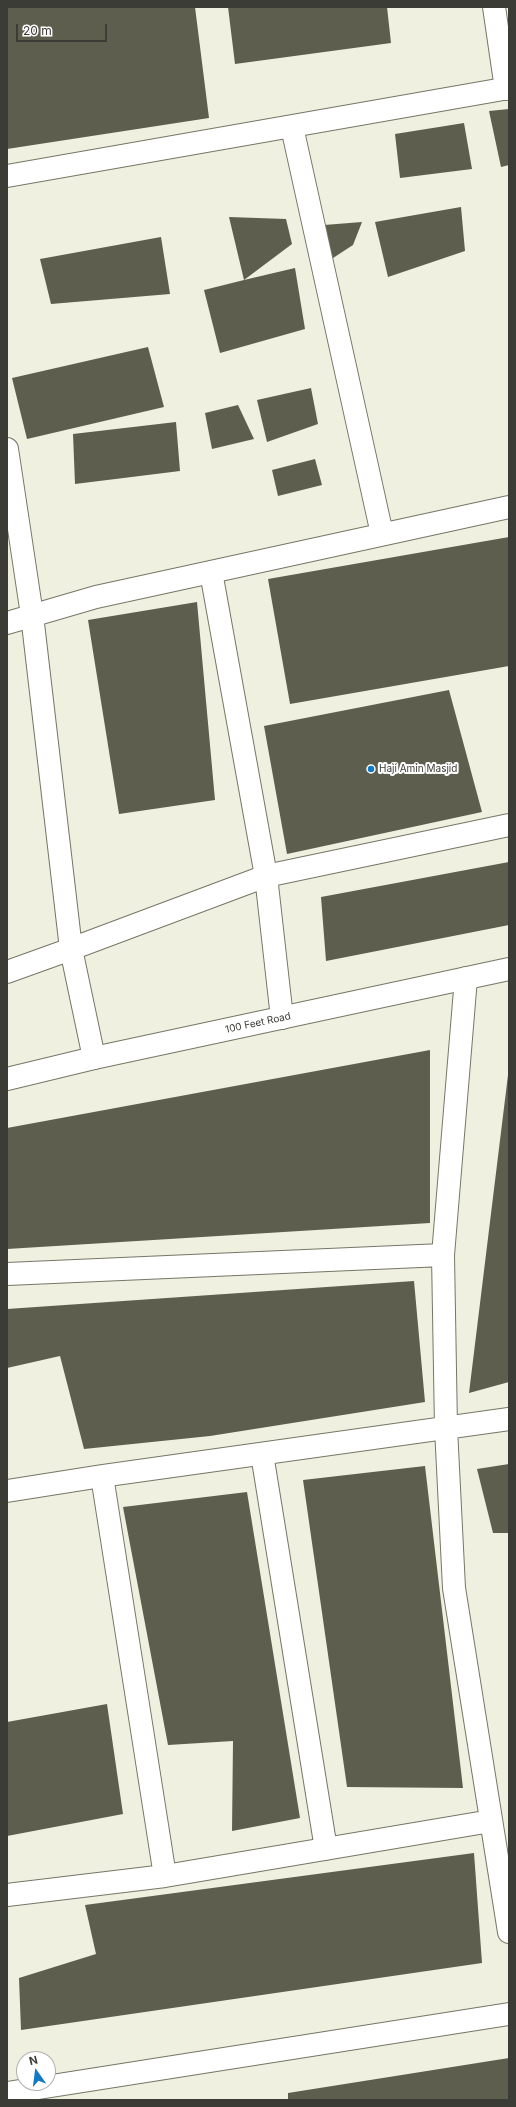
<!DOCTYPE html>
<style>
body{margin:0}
#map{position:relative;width:516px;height:2107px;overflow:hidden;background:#eff0df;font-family:Inter,sans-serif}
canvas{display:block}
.frame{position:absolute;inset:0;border:8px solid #3b3c35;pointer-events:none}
.north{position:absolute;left:16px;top:2051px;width:40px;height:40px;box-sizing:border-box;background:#fff;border:1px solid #b1b1ae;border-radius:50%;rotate:346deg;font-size:11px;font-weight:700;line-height:16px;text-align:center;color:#3b3c35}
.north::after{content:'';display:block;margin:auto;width:14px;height:18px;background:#127ac5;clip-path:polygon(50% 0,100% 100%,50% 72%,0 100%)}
.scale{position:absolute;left:16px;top:24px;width:91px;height:18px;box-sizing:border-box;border:2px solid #3b3c35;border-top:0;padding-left:5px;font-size:12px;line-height:14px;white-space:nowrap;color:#3b3c35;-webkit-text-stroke:3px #fff;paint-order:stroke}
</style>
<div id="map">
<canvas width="516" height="2107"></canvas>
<div class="frame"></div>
<div class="north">N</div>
<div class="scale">20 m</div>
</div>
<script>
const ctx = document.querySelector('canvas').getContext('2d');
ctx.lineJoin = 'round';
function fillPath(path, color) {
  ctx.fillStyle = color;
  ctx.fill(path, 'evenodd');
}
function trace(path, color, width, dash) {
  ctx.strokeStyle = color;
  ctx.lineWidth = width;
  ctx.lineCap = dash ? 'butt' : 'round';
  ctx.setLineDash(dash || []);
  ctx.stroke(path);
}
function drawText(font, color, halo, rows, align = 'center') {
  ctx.font = font + ' Inter,sans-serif';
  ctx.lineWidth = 4;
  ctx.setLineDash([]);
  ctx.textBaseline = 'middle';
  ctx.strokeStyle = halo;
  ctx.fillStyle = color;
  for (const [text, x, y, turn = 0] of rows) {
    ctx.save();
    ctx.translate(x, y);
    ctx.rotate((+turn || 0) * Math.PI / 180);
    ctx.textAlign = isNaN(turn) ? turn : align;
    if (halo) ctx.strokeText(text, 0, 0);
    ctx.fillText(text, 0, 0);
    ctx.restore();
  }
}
fillPath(new Path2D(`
 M7,7H195L209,118L7,149Z
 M228,7H387L391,43L235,64Z
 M509,109V165L501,167L489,111Z
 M464,123L472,169L400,178L395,134Z
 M461,207L465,251L388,277L375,222Z
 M229,217L286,219L292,244L244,280L295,268L305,329L220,353L204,290L244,280Z
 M362,222L353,245L333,258L324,225Z
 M161,237L170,294L51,304L40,259Z
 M148,347L164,407L27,439L12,378Z
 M311,388L318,424L267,442L257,400Z
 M238,405L254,439L212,449L205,413Z
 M176,422L180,471L75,484L73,434Z
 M315,459L322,485L278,496L272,470Z
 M509,537V666L290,704L268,579Z
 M197,602L215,800L119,814L88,620Z
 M449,690L482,812L287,854L264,726Z
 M509,862V925L326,961L321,897Z
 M430,1050V1223L7,1249V1128Z
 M508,1075L509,1382L469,1393Z
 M414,1281L425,1402L210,1436L84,1449L60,1356L7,1368V1309Z
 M509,1464V1533H493L477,1469Z
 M425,1466L463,1788L347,1787L303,1480Z
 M247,1492L300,1818L232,1831L233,1741L168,1745L123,1507Z
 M107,1704L123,1814L7,1836V1722Z
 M474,1853L482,1963L21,2030L19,1978L96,1954L85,1905Z
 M509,2058V2100H288V2093Z`), '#5e5e4f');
const minor = new Path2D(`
 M494,7L506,89
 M292,127L382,534
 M7,449L32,615L71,949L7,972
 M211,572L266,876L509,825
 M7,623L96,597L509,507
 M94,1058L71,949L266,876L282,1018
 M443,1255L446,1428L454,1588L509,1932
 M7,1274L443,1255L466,978
 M262,1454L326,1849
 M102,1476L165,1876
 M7,1491L102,1476L509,1419
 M7,1895L165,1876L491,1821
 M7,2093L509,2014`);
const tertiary = new Path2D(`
 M7,176L509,88`);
const secondary = new Path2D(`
 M7,1079L94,1058L509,969`);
trace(minor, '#767667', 24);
trace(tertiary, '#767667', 24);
trace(secondary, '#767667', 24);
trace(minor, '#fff', 22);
trace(tertiary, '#fff', 22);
trace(secondary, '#fff', 22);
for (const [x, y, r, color] of [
 [371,769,4,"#127ac5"]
]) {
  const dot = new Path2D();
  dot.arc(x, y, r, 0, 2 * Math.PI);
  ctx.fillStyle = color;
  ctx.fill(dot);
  trace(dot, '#fff', 1.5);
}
drawText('10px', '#3b3c35', '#fff', [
 ["Haji Amin Masjid",379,769]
], 'left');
drawText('10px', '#3b3c35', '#fff', [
 ["100 Feet Road",258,1023,-12]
]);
</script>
